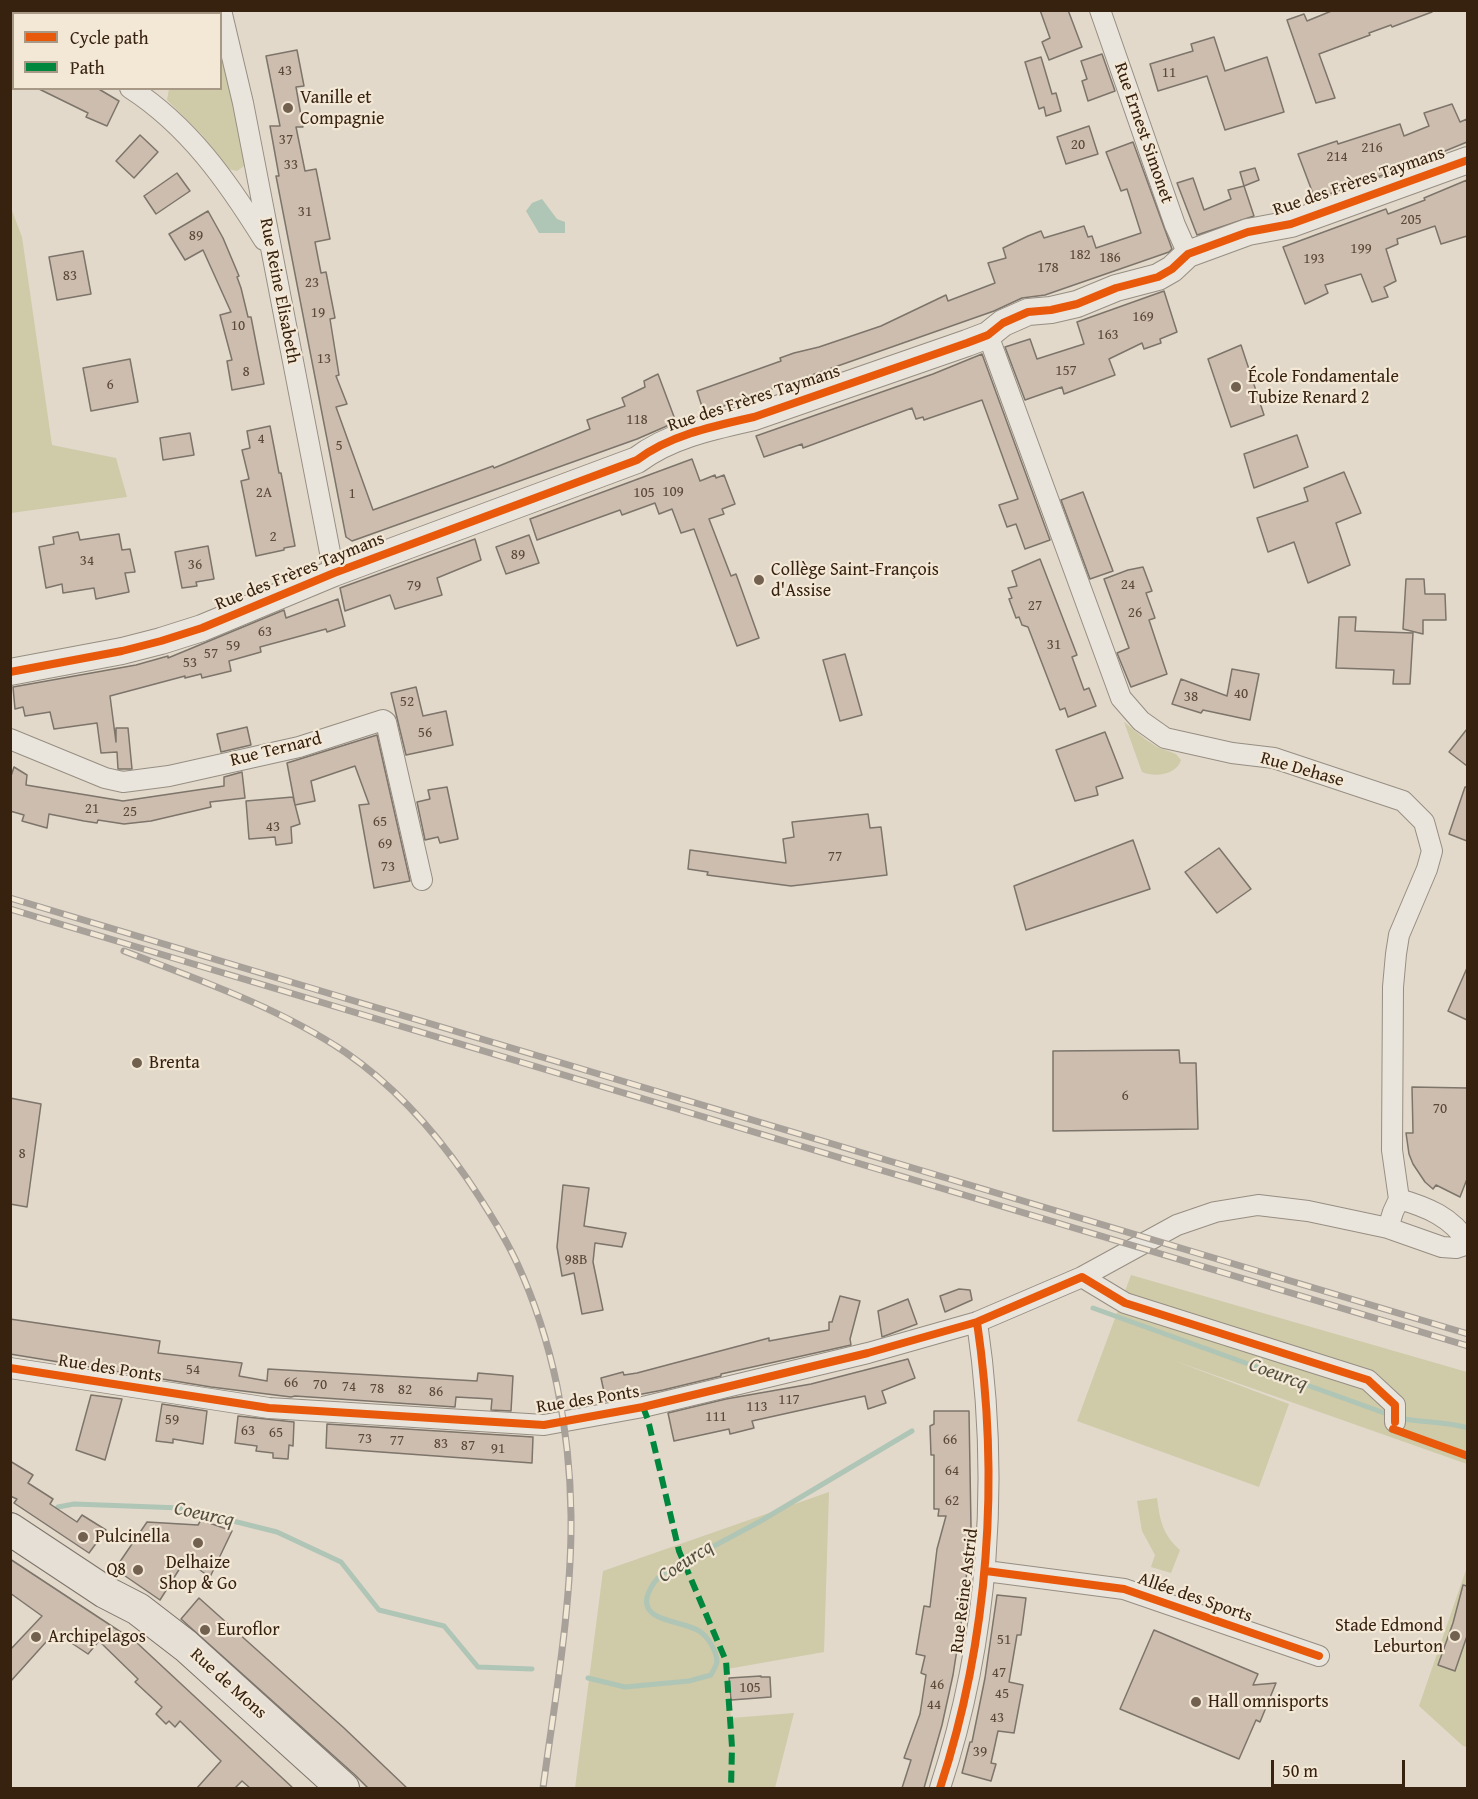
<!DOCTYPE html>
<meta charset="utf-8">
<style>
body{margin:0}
#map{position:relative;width:1478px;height:1799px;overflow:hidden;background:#e2d9ca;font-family:"Gentium Book Plus",serif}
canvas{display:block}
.frame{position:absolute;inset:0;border:12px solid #37210f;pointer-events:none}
.legend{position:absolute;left:12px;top:12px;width:210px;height:78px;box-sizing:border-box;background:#f3e8d6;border:2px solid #a89886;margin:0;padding:8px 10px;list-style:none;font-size:18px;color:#37210f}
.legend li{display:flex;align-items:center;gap:12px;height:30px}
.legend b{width:30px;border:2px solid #a89886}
.scale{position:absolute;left:1271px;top:1760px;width:134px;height:27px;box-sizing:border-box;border:3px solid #37210f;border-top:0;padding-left:8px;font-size:18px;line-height:21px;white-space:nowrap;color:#37210f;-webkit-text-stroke:4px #f3e8d6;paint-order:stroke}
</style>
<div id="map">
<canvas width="1478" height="1799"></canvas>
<div class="frame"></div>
<ul class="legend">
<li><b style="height:8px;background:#e8590c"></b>Cycle path</li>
<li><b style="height:8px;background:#00873e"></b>Path</li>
</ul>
<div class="scale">50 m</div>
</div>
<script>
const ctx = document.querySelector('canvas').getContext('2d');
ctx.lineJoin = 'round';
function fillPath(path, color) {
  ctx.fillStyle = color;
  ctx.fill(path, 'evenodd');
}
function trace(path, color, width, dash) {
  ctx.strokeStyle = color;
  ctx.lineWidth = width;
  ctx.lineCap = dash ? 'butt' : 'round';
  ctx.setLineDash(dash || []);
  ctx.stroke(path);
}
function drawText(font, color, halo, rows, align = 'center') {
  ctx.font = font + ' "Gentium Book Plus",serif';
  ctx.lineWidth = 4.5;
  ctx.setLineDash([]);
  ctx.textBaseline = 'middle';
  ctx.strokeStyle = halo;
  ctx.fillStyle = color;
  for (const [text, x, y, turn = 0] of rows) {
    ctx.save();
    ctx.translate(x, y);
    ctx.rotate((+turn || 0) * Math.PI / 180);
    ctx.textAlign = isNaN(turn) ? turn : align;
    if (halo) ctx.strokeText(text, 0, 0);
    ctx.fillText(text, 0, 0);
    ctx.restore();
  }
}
fillPath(new Path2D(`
 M221,47L244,160V166L237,171L228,169L202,135L167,100L169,89L220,88Z
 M11,208L22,237L52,445L116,458L127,497L11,513Z
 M1124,722L1145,739L1157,747L1176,754L1181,760C1177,774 1156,778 1142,772Z
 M1131,1275L1467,1372V1464L1172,1360L1289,1404L1259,1487L1077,1421Z
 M829,1492L824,1652L727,1669L731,1718L794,1713L775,1788H575L603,1571Z
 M1157,1498C1160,1520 1162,1534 1180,1550L1171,1573L1151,1567L1155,1555L1142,1531L1137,1501Z
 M1467,1567V1747L1463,1746L1419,1706Z`), '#cfcaa8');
fillPath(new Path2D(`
 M542,199L557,219L565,222V233H539L526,211L532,203Z`), '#afc5b6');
trace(new Path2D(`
 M1093,1308L1390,1415
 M1398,1418C1423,1423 1443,1421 1468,1428
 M53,1514L58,1507L74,1504L181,1508L277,1532L341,1562L379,1610L444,1626L478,1667L532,1669
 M588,1678L625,1687L689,1681L711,1675C713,1671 716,1666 717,1662C717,1652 708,1636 699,1631C686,1623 668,1623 655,1615C637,1604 652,1583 663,1573L759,1522L912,1431`), '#afc5b6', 5);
const building = new Path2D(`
 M1040,10H1068L1082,47L1049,60L1042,42L1050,38Z
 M1334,10H1432V12L1392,27L1391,25L1369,33L1370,35L1319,54L1335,98L1316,103L1287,20L1304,14L1307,21Z
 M1214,37L1225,71L1267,57L1284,112L1225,130L1207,76L1158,91L1150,64L1193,51L1191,44Z
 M297,50L304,86L296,87L303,127H296L305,171L316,169L330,239L315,242L321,273L326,272L335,318L330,319L339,375L336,376L347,404L336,407L373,510L493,466L494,468L590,429L587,420L625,406L622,398L645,387L644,381L658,374L676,422L637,439L352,541L346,537L276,176H279L270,126H280L266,56Z
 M1102,54L1115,91L1088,101L1082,81L1087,79L1081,61Z
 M1041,57L1052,94L1056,93L1061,111L1046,116L1044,107L1039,109L1025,62Z
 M37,88H97L119,101L107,126L86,117L88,113Z
 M1452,104L1460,122L1467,119V142L1411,165L1315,199L1298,154L1337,141L1338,144L1400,124L1404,136L1429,126L1424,113Z
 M1089,126L1098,154L1066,164L1057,137Z
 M140,135L158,152L134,178L116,161Z
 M1133,142L1172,249L1169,252L1045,295L1022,298L994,311L704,413L697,391L781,361L780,358L794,353L819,347L881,326L946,295L948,301L995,283L988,263L1006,258L1003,248L1028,236L1041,231L1044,238L1084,226L1088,237L1092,236L1096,248L1141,233L1127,189L1121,191L1106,152Z
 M1255,168L1259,180L1244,186L1240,172Z
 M177,173L190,191L156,214L144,196Z
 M1193,178L1204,210L1231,199L1228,190L1244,186L1254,216L1197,235L1177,183Z
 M1467,180V236L1441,244L1435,226L1397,239L1398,244L1386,249L1396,281L1384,287L1388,297L1372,302L1361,274L1325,285L1328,293L1305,304L1283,247L1386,209L1388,214L1425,200L1424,198Z
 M208,211L223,238L239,276L237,277L241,288L248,317H251L264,384L232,390L227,361L232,360L220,315L231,312L203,250L185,260L169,234Z
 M83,251L91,294L57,300L49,257Z
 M1164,291L1177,332L1160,339L1161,343L1144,349L1142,343L1109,359L1115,375L1064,394L1062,387L1025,400L1005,347L1030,339L1037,359L1084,344L1077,322Z
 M1241,345L1264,415L1231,427L1208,359Z
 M982,354L1050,540L1025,549L1016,524L1007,527L999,505L1018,499L982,400L924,420L923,417L916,419L912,408L803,448L802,444L764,457L756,436L933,374Z
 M130,359L138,402L91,411L83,368Z
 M270,426L279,473H281L295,546L284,548V550L256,556L241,481L249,479L242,450L250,448L247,431Z
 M190,433L194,455L163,460L160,438Z
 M1297,435L1308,467L1254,488L1244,454Z
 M692,459L700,481L715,475L716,478L724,475L735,504L722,509L724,514L709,519L731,576L736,574L759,638L737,646L694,529L681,533L672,509L659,514L655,503L622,515L620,510L537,540L530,519Z
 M1344,472L1361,513L1336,523L1350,565L1308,583L1294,542L1268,552L1257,518L1308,501L1304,488Z
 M1083,492L1113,571L1090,579L1061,500Z
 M78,532L80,540L119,534L122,550L130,549L135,572L125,573L129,592L96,599L94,588L63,593L62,584L46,588L39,547L54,544L53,537Z
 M529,535L539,563L506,574L496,547Z
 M475,539L481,560L437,578L442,595L395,609L390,595L345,611L340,588Z
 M208,546L214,579L196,582L197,586L182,588L175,552Z
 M1040,559L1077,655L1072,657L1084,690L1089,688L1096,706L1068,717L1065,708L1060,710L1028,627L1022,625L1019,617L1016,618L1009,599L1012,598L1008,588L1017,586L1012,571Z
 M1143,567L1152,591L1146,593L1155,618L1149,620L1167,674L1131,687L1117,653L1129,648L1104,579L1128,570Z
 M1406,579H1424L1425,594H1445L1446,620H1423V634L1403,629Z
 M338,599L345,626L327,632L326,629L260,647L261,652L229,661L231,671L202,678L201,674L185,678V676L110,696L116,742V728H128L132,769H118L117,752L101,753L97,723L54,729L50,712L25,716L23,707L15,709L13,687L136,665L168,656V658L284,610L286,618Z
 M1339,617H1356L1355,631L1413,633L1410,684H1393L1394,670L1336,668Z
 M845,654L862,715L840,721L823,660Z
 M1232,669L1259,674L1250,720L1203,710L1201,713L1172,704L1181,679L1227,696Z
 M416,687L423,716L446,711L453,745L406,755L391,693Z
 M247,727L251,745L221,752L217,734Z
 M1467,729V766L1449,752Z
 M1105,732L1123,778L1096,787L1098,795L1075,801L1056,750Z
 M377,735L410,881L374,888L359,805L369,804L355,766L311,781L315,801L295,805L287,763Z
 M14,767L27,775L26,785L123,801L224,786V777L242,772L245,798L210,802L211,807L151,821L124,824L98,820L97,823L84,821L49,814L47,828L22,821L24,815L10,811V779Z
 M447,787L458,839L440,843L438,837L425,840L417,802L430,799L428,790Z
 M1465,787H1467V841L1449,834Z
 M293,797L300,824L291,827L292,843L276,845L275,837L249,839L246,801Z
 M868,814L870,828L881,827L887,875L791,886L707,875L708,872L688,869L690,850L786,863L783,839L794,837L792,822Z
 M1133,840L1150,889L1026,930L1014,886Z
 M1219,848L1251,889L1217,913L1185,872Z
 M1467,968V1020L1448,1011Z
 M1179,1050L1180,1063H1196L1198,1129L1053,1131V1051Z
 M1412,1087L1467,1088V1179L1460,1197L1436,1185L1433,1189L1425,1182L1413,1164L1409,1154L1406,1133H1413Z
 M10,1098L41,1104L27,1207L10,1204Z
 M563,1185L589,1188L584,1226L626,1233L622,1247L595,1243L593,1262L603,1310L582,1314L574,1273L562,1276L557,1247Z
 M959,1289L970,1290L972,1300L945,1312L940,1296Z
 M840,1296L860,1301L850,1339L851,1345L721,1374V1376L663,1390L606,1401L601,1378L623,1372L624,1375L637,1373L769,1338V1341L829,1330V1322H832Z
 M908,1299L917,1324L882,1337L878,1311Z
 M10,1319L160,1341L158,1353L242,1363L239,1376L267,1381L268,1369L477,1381L478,1373L513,1376L511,1411L491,1410L492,1399L456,1397L455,1407L295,1396L291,1397L211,1387L10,1354Z
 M908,1359L915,1378L882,1391L886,1403L868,1409L865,1396L752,1421L754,1428L730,1434L729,1429L674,1441L668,1413L726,1399L811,1384Z
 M91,1395L122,1399L105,1460L76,1450Z
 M162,1404L207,1411L203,1444L173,1439V1443L156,1441Z
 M934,1411H969L971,1527L963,1611L953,1675L942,1725L924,1788H902L911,1760L904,1758L920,1714L926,1675L921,1673L925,1656L916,1654L924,1606L930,1607L937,1549L946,1516H938L939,1509H934V1455H931L930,1426L934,1424Z
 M238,1416L294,1422L293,1446L289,1445L288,1459L273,1458V1453L256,1451L257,1446L235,1443Z
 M327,1424L533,1437L532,1463L326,1448Z
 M10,1461L33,1475L28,1483L53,1499L50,1504L77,1522L82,1515L106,1530L89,1553L14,1503L17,1499L10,1496Z
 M201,1520L232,1531L210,1577L185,1560L160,1600L115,1569L147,1522L198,1525Z
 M10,1559L136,1642L293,1788H250L242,1781L235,1788H197L221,1761L180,1721L175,1727L169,1721L166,1724L156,1714L162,1707L135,1682L138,1679L99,1641L88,1654L55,1632L10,1682V1650L42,1616L10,1593Z
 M1463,1585L1467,1586V1636L1455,1671L1438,1665L1453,1623Z
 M997,1595L1026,1598L1021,1635H1017L1009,1682L1023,1685L1014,1733L998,1731L991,1763L996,1764L991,1781L962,1773L970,1742H972L985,1678Z
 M199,1598L344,1728L407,1788H368L355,1775L181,1619Z
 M1154,1630L1258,1674L1253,1685L1276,1683L1260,1722L1256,1720L1239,1759L1120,1709Z
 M761,1676V1677H770L771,1697L731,1700L729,1678Z`);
fillPath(building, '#ccbdaf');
trace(building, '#7d746a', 1.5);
const minor = new Path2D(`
 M221,10L243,103L334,573
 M1100,10L1175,225L1188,254
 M10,25L14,27
 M130,88C189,126 228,182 264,240
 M988,335L1121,698L1141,721L1165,738L1232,753L1274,758L1403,801L1424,822L1432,851L1427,869L1399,935L1396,954L1393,987L1392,1150L1399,1199L1393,1212L1388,1228
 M10,739L105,778L123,782L169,776L299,747L383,720L386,722L422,880
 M1399,1199C1427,1207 1452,1217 1468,1243
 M1082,1277L1125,1303L1368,1380L1395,1405V1422
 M10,1368L269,1408L544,1425L643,1407L868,1353L977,1322L1082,1277L1177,1225L1215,1212L1258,1205L1308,1211L1388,1228L1442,1247L1456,1248L1468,1244
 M986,1571L1124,1589L1319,1656
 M940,1788C989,1639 1000,1478 977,1322`);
const tertiary = new Path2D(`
 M10,672L122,651L161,641L202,628L334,573L637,460C670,435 714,426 754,417L967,343L988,335L1003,323L1028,312L1051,310L1077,304L1116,288L1158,277L1172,269L1188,254L1248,232L1291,224L1468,160`);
const primary = new Path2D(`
 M10,1529L105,1592L138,1609L186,1646L343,1788`);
trace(minor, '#968e82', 22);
trace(tertiary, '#968e82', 28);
trace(primary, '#7d746a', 34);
trace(minor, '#e9e4dc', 20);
trace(tertiary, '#e9e4dc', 26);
trace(primary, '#e5dfd6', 32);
const rail = new Path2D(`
 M10,898L1468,1334
 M10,909L1468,1346
 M124,951C199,980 278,1007 345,1052C393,1085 433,1129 466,1177C485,1205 503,1233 517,1263C553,1341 570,1430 571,1515C572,1606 555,1698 543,1788`);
trace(rail, '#a7a19a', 7);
trace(rail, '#f3e8d6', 4.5, [14]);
trace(new Path2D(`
 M643,1407L648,1420L679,1551L726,1661L732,1747L731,1788`), '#00873e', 6, [12, 6]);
trace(new Path2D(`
 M10,672L122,651L161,641L202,628L334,573L637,460C670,435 714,426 754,417L967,343L988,335L1003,323L1028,312L1051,310L1077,304L1116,288L1158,277L1172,269L1188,254L1248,232L1291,224L1468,160
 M10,1368L269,1408L544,1425L643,1407L868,1353L977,1322L1082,1277L1125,1303L1368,1380L1395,1405V1422
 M1393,1429L1468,1456
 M986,1571L1124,1589L1319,1656
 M940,1788C989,1639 1000,1478 977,1322`), '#e8590c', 8);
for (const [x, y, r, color] of [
 [288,108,6,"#736150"],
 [1236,387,6,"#736150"],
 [759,580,6,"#736150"],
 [137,1063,6,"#736150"],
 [83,1537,6,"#736150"],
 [198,1543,6,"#736150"],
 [138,1570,6,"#736150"],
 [205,1630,6,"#736150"],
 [1455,1636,6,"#736150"],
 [36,1637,6,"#736150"],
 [1196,1702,6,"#736150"]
]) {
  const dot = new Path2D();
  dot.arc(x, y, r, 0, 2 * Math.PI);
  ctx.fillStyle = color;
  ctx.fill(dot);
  trace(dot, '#f3e8d6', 2);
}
drawText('15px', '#5c4837', null, [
 ["43",285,71],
 ["11",1169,73],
 ["37",286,140],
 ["20",1078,145],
 ["216",1372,148],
 ["214",1337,157],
 ["33",291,165],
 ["31",305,212],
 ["205",1411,220],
 ["89",196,236],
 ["199",1361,249],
 ["182",1080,255],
 ["186",1110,258],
 ["193",1314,259],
 ["178",1048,268],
 ["83",70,276],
 ["23",312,283],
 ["19",318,313],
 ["169",1143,317],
 ["10",238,326],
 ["163",1108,335],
 ["13",324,359],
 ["157",1066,371],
 ["8",246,372],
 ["6",110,385],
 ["118",637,420],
 ["4",261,439],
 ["5",339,446],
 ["109",673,492],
 ["2A",264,493],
 ["105",644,493],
 ["1",352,494],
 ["2",273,537],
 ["89",518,555],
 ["34",87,561],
 ["36",195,565],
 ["24",1128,585],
 ["79",414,586],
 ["27",1035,606],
 ["26",1135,613],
 ["63",265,632],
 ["31",1054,645],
 ["59",233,646],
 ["57",211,654],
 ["53",190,663],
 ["40",1241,694],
 ["38",1191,697],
 ["52",407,702],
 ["56",425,733],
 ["21",92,809],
 ["25",130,812],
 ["65",380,822],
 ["43",273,827],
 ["69",385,844],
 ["77",835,857],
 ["73",388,867],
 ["6",1125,1096],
 ["70",1440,1109],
 ["8",22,1154],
 ["98B",576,1260],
 ["54",193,1370],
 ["66",291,1383],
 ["70",320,1385],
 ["74",349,1387],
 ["78",377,1389],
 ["82",405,1390],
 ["86",436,1392],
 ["117",789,1400],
 ["113",757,1407],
 ["111",716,1417],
 ["59",172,1420],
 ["63",248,1431],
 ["65",276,1433],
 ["73",365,1439],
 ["66",950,1440],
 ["77",397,1441],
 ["83",441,1444],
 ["87",468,1446],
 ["91",498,1449],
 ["64",952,1471],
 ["62",952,1501],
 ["51",1004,1640],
 ["47",999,1673],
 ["46",937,1685],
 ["105",750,1688],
 ["45",1002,1694],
 ["44",934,1705],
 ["43",997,1718],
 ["39",980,1752]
]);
drawText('18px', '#37210f', '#f3e8d6', [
 ["Vanille et",300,98],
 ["Compagnie",300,119],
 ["École Fondamentale",1248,377],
 ["Tubize Renard 2",1248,398],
 ["Collège Saint-François",771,570],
 ["d'Assise",771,591],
 ["Brenta",149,1063],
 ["Pulcinella",95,1537],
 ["Delhaize",198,1563,"center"],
 ["Shop & Go",198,1584,"center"],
 ["Q8",126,1570,"right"],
 ["Stade Edmond",1443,1626,"right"],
 ["Leburton",1443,1647,"right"],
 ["Euroflor",217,1630],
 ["Archipelagos",48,1637],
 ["Hall omnisports",1208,1702]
], 'left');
drawText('18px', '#37210f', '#f3e8d6', [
 ["Rue Ernest Simonet",1143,133,71],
 ["Rue des Frères Taymans",1359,182,-19],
 ["Rue Reine Elisabeth",279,291,79],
 ["Rue des Frères Taymans",754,399,-18],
 ["Rue des Frères Taymans",300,572,-22],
 ["Rue Ternard",276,750,-14],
 ["Rue Dehase",1302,770,16],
 ["Rue des Ponts",110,1369,9],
 ["Rue des Ponts",588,1400,-9],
 ["Rue Reine Astrid",965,1591,-83],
 ["Allée des Sports",1195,1598,19],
 ["Rue de Mons",228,1684,42]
]);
drawText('italic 20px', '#54503f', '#f3e8d6', [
 ["Coeurcq",1278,1375,20],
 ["Coeurcq",204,1515,12],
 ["Coeurcq",686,1562,-33]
]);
</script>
